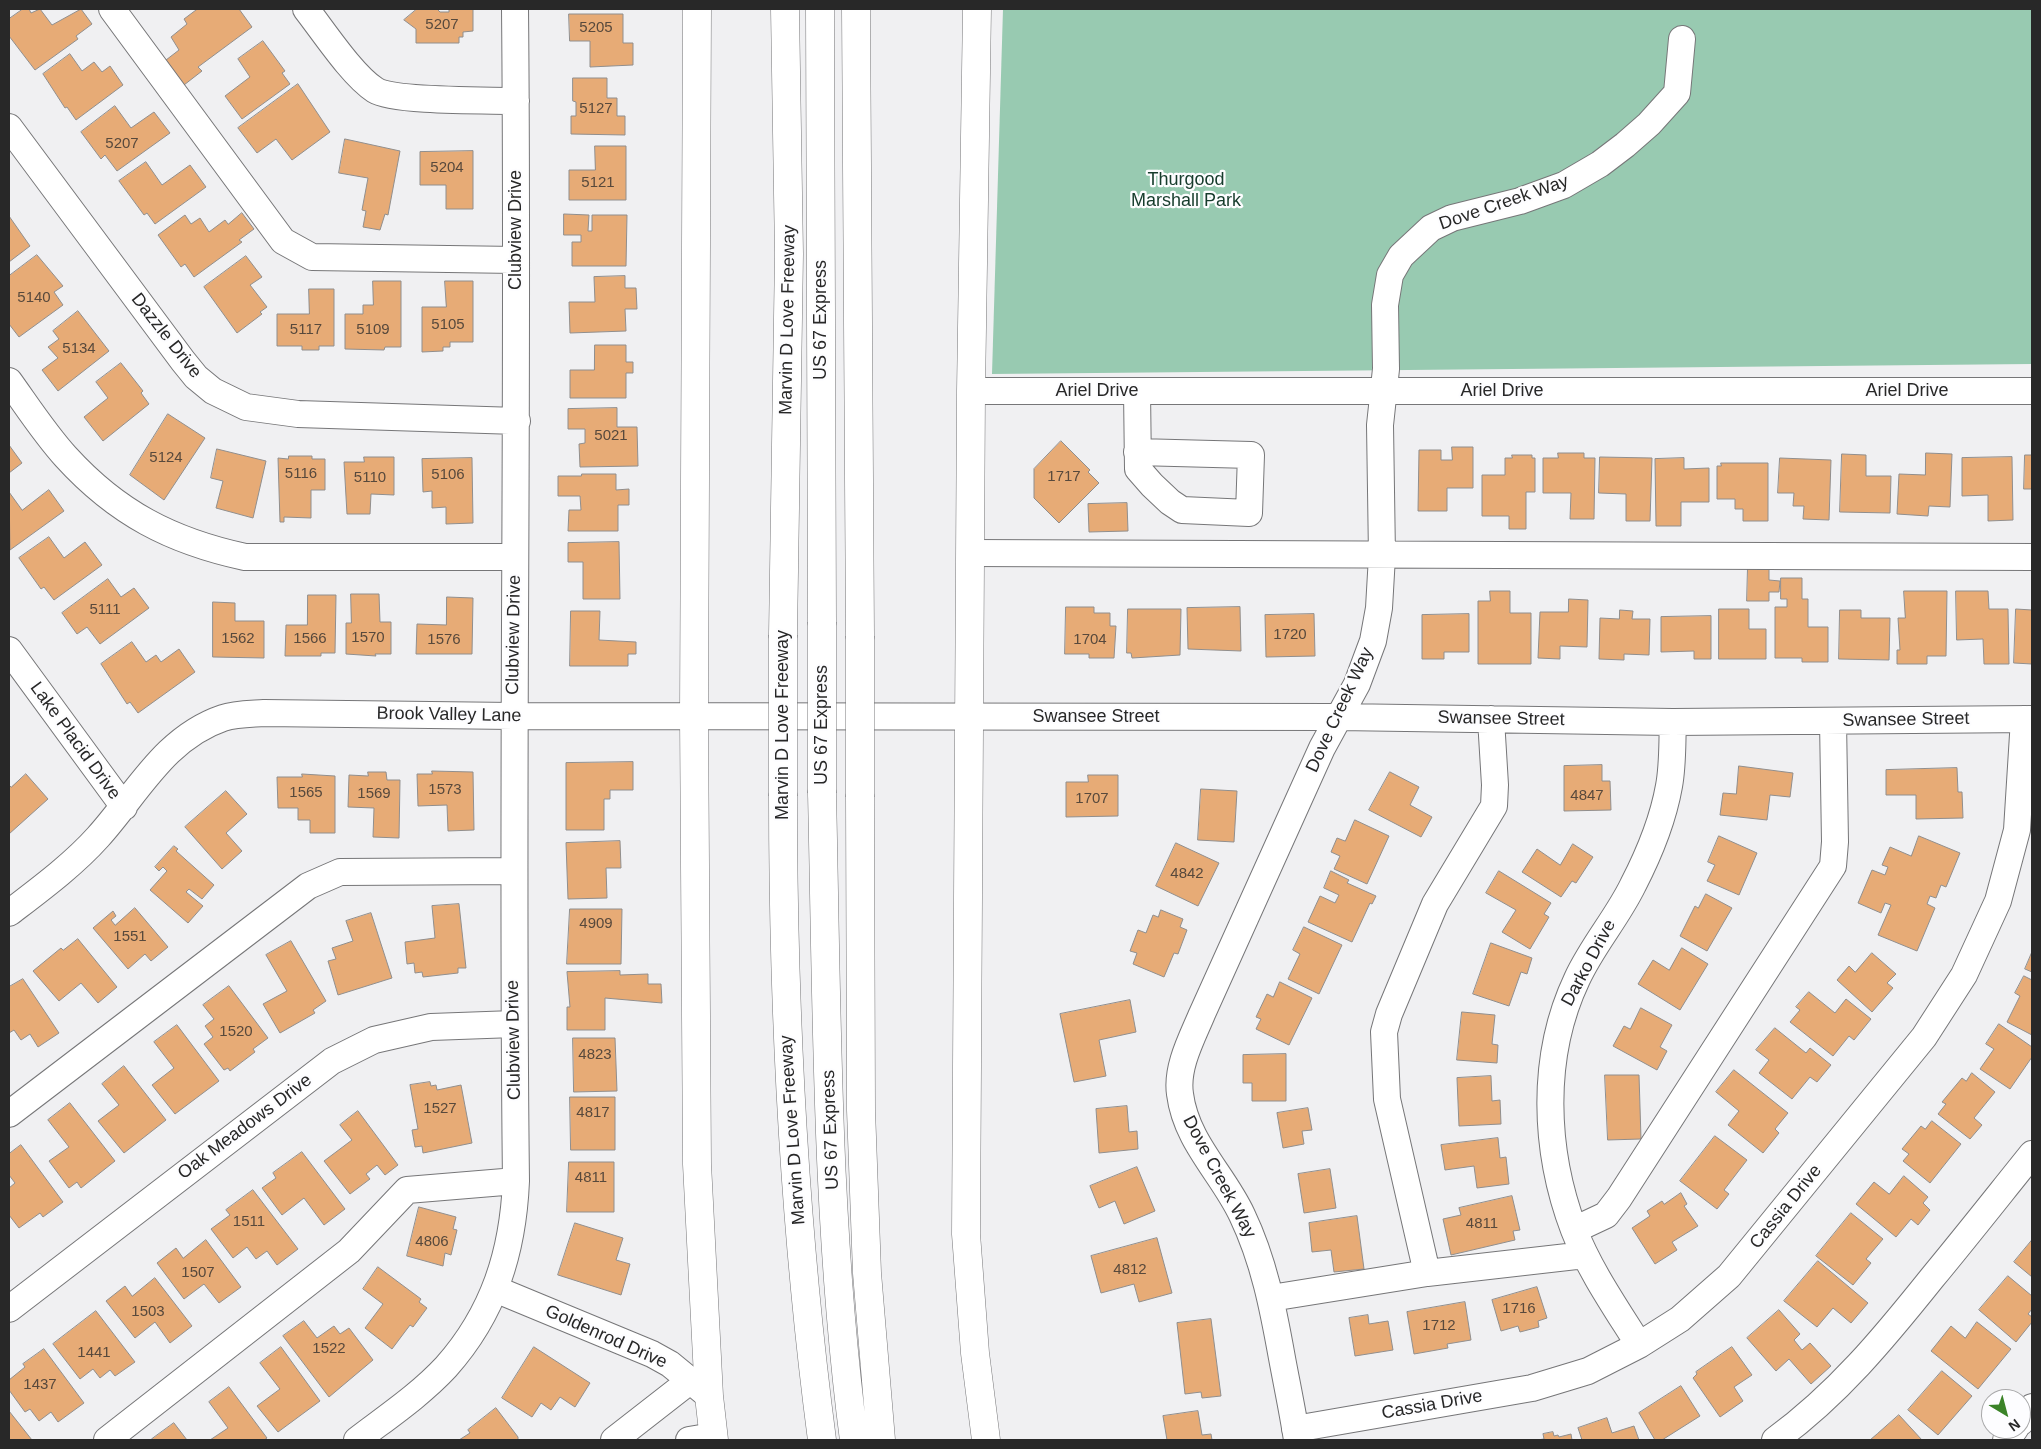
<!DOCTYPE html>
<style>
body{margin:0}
#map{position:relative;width:2041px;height:1449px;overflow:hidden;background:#f0f0f2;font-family:Arial,sans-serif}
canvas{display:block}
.frame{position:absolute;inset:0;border:10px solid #282828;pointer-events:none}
.north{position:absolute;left:1981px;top:1389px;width:50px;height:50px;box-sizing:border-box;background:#fdfdff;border:1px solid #a8a8a9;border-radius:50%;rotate:143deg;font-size:14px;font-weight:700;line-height:20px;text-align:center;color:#282828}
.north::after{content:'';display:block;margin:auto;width:18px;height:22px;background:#3b8328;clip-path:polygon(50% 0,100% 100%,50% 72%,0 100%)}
</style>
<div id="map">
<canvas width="2041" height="1449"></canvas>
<div class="frame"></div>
<div class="north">N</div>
</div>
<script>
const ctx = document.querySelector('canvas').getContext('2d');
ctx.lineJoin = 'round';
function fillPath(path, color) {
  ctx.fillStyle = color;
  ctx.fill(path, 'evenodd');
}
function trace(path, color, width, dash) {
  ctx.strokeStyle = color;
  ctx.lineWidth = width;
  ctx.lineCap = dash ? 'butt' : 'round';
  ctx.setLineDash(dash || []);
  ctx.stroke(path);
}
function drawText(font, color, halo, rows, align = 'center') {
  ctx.font = font + ' Arial,sans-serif';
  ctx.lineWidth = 4.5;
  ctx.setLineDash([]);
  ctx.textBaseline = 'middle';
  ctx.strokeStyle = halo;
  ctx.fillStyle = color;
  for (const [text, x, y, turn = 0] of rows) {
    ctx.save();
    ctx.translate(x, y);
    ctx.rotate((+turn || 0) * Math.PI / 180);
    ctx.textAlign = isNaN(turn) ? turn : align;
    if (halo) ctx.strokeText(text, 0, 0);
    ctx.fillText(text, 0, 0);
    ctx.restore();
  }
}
fillPath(new Path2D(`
 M1003,9H2032V364L992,374Z`), '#98cab1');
const building = new Path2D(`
 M23,9H29L31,13L40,9L52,25L81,9L92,24L76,36L78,39L35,70L9,36V19Z
 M195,9H239L252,27L198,67L202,71L184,85L166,60L179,50L171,37L187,24L184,19L196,10Z
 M417,9H437L440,12H449V9H473V31L463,32V37H459V43H416V29L404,20Z
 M569,14H623V43H633V65L590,67V41H570Z
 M263,41L285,71L282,73L290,84L242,119L225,96L250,77L238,59Z
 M70,54L82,71L94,62L102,72L110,66L123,85L76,120L67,107L65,108L43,74Z
 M573,78H607V98H617V116H625V135L571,134V116H576V102L573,101Z
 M298,84L330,132L292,160L276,139L257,153L238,128Z
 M115,106L131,128L154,112L170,133L117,171L105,155L101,159L81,132Z
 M345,139L400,151L388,215L385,214L380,230L363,227L366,211L362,210L368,178L339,173Z
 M595,146H626V200H569V170H595Z
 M473,151V209H446V185H420V152Z
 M146,162L162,185L190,165L206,187L155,224L147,213L144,215L119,181Z
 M242,213L254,229L239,240L242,242L194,277L185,264L181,267L158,235L185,215L191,224L200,218L209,232L225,220L228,224Z
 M564,214L589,215L588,231H592V215H627L626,266H572V242H581V235H564Z
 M9,216L30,246L9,262Z
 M37,255L63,286L54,292L63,305L19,337L9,324V276Z
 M246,256L262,277L250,285L267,307L260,312L262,314L237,333L204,287Z
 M625,276V288H636L637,309H625L626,331L570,333L569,302H595L594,277Z
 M373,281H401V347H385L384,350L345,349V314H363V305H373Z
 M445,281H473V342H450V347H443V351L422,352V307H446Z
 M309,289H334V346H319V350H302V346H277V314H309Z
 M78,311L109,351L58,391L42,370L58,358L48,347L59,339L53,331Z
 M595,345H626V362H633V373H626V398H570V370H594Z
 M121,363L143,391L141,393L149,404L103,441L84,417L108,398L96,382Z
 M617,408V427H637L638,466L580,467L579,444L585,443V429H568V409Z
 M168,414L205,438L164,500L130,475Z
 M1061,441L1090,470L1088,472L1099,483L1059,523L1034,498V469Z
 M9,445L22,463L9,473Z
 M1452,447H1473V488H1447V511H1418L1419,450H1441V460H1452Z
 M217,449L266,461L253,518L216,508L223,481L211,478Z
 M1558,453H1584V458H1595L1594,519H1570L1571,493H1543V458H1558Z
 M1926,453L1952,454L1950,507L1929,506L1928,516L1897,514L1899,474L1925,475Z
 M1842,454L1866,455V476H1891L1890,513L1840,512Z
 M1512,455H1532V458H1535V492H1526V529H1509V516H1482V475H1505V458H1512Z
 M2025,455H2032V489H2024Z
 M289,456H312V459H325V490H311V518L284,517V522H280L278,458L288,459Z
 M364,457H394V495L371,494L370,514H347L344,462H364Z
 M1600,457L1652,458L1650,521H1626V494L1599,493Z
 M2012,457L2013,520L1988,521V495L1962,496V458Z
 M472,458L473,523L446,524V507L432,508V491L423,492L422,459Z
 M1684,458V469L1709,468V502H1681V526H1656L1655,459Z
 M1780,458L1831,460L1829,520L1803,519L1804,506H1793L1794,493H1778Z
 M1721,463H1768V521H1743V509H1735V499H1717V466H1721Z
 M582,474H616V490L629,489V505H618V531H568L569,510H581L580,496H558V476H581Z
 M49,490L64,511L10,550L9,492L22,510Z
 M1127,503L1128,531L1089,532L1088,504Z
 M49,537L64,558L85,542L102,565L54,600L44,587L41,589L19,558Z
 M619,542L620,599H583V562H568V543Z
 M1748,565L1769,566V580L1780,581L1779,592H1769V601H1747Z
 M1781,578H1802V599H1808V627H1828V662H1802V658H1775V607H1787V599H1781Z
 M108,579L121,597L134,588L149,608L100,644L87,627L77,634L62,613Z
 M1490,591H1510V613H1531V664H1478V601H1490Z
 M1904,591H1947L1946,656H1927V664H1897V650H1900L1898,618H1905Z
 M1956,591H1988L1989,609H2008L2009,664H1984L1983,639L1957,640Z
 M351,594H379L380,622H391V654H375L376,656L346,654V623H351Z
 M308,595H336L335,653H321V656H285L286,625H307Z
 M447,597L473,598L472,654H416L417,624L446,625Z
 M1569,599L1588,600L1587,647L1560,646V659L1538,658L1540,612H1568Z
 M213,602L235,603V621H264V658L213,657Z
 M1066,607H1094V613H1110V626H1116L1114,658H1089V654H1065Z
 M1240,607L1241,651L1188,649L1187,608Z
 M1128,609H1181L1180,655L1132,658L1131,653H1127Z
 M1719,609H1749V629H1766V659H1719Z
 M2016,609L2032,610V664L2014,663Z
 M1620,610L1633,611L1632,619H1650L1649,655L1624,654V660L1599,659L1600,618L1619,619Z
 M1840,610H1861V618H1890L1889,660L1839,659Z
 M571,611H600L599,640L636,642V654H628V666H570Z
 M1314,614L1315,656L1266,657L1265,615Z
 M1469,614V652H1444V659H1422V615Z
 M1711,616V659H1694V651L1661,652V617Z
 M132,642L146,662L156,655L161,662L179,649L195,672L138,713L130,702L127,704L101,664Z
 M633,762V790H610V799H604V830H566V763Z
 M1602,765V781H1610L1611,810L1564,811V766Z
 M1739,766L1793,773L1790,797L1770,795L1767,820L1720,815L1723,793L1736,794Z
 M1957,768L1958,792H1962L1963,818L1916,819V795H1886V770Z
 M432,771L473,772L474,830L448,831L447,805L418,806L417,774H432Z
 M368,772H386L387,780H400L399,838L373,837L374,808L348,807L349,775L368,776Z
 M1390,772L1419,787L1410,805L1432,817L1421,837L1369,810Z
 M26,774L48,799L9,834V785L11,787Z
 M302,774L335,776V833H310V820H298V808H278L277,777H302Z
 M1088,775H1118V816L1066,817V782H1088Z
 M1201,789L1237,791L1234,842L1198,840Z
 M226,791L247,814L226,833L242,851L222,869L185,827Z
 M1355,820L1389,836L1367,884L1334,869L1340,856L1331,852L1337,838L1345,841Z
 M1719,836L1757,853L1739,895L1707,881L1715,865L1708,862Z
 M1919,836L1960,853L1946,887L1941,885L1936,898L1930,896L1927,904L1935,908L1917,951L1878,935L1891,905L1885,903L1881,913L1858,903L1872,870L1885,875L1888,867L1882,865L1890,847L1911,856Z
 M620,841L621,868H606L607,898L568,899L566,843Z
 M1176,843L1219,863L1198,906L1156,886Z
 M1573,844L1593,857L1576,883L1572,881L1561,897L1522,872L1537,849L1560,865Z
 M174,846L178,849L176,851L214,885L202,899L189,889L186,892L203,906L188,923L150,890L167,871L163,867L159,871L155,867Z
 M1331,871L1349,880L1347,883L1376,896L1372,904L1370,903L1352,942L1308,922L1320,896L1335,903L1339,895L1324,888Z
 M1499,871L1551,903L1544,914L1549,917L1530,949L1502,932L1516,910L1486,893Z
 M1706,894L1732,908L1707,951L1680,936L1695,906L1698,908Z
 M459,904L466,968H458V973L423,977L422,972L415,973L414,963L407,964L405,942L435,938L432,906Z
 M135,908L168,947L151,961L145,954L128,969L93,928L113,911L116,916L111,920L115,925Z
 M570,909H622L621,964H567Z
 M1161,910L1183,919L1180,927L1187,930L1178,954L1174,953L1164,977L1133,964L1137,953L1130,951L1138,930L1146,933L1153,915L1158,917Z
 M371,913L392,978L338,995L328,961L336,959L332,948L353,941L346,921Z
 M1304,927L1342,945L1319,994L1288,979L1300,954L1293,950Z
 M78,939L117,987L98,1003L81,983L59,1001L33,971L61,948L63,950Z
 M291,941L326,1001L313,1010L315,1013L280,1033L263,1004L287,991L266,955Z
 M1491,943L1532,958L1527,974L1521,972L1509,1006L1473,994Z
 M1682,948L1708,964L1680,1010L1638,984L1653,960L1669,970Z
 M2032,952V972L2025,969Z
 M1872,953L1896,974L1887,983L1893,988L1872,1012L1837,980L1849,966L1855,972Z
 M620,971V975L648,974V984H661L662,1003L605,998V1030H567V1007H570L567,972Z
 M2024,976L2032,980V1035L2007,1022L2020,996L2015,993Z
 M23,979L59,1033L38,1047L30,1034L21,1040L14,1030L9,1033V987Z
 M1280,982L1312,998L1289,1045L1256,1029L1261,1019L1256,1017L1267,994L1273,997Z
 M229,986L268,1038L253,1049L255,1052L230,1071L228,1068L224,1070L204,1044L213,1037L205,1026L214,1019L203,1005Z
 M1809,992L1835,1013L1846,999L1871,1019L1854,1040L1849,1036L1833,1056L1790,1022L1800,1010L1796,1007Z
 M1130,1000L1136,1032L1099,1040L1106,1076L1074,1082L1060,1014Z
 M1641,1008L1672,1025L1660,1047L1667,1051L1657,1070L1613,1046L1624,1026L1630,1029Z
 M1462,1012L1495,1015L1492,1044L1498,1045L1497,1063L1457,1060Z
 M1999,1024L2032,1047V1057L2010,1089L1980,1069L1994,1049L1986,1044Z
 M177,1025L219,1081L175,1114L152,1085L174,1068L154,1042Z
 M1775,1028L1806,1053L1810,1048L1831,1065L1817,1082L1810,1077L1792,1099L1759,1073L1769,1060L1756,1050Z
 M573,1038H615L617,1091L574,1092Z
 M1286,1054V1101H1252V1083H1243V1055Z
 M124,1066L166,1120L124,1153L98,1121L119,1105L102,1084Z
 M1734,1070L1788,1113L1775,1129L1779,1133L1763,1153L1728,1125L1739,1111L1716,1092Z
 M1972,1073L1995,1092L1974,1118L1982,1125L1970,1139L1938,1114L1946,1104L1942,1102L1962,1078L1966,1081Z
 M1605,1075H1639L1641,1139L1608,1140Z
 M1491,1076L1492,1101L1500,1100L1501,1124L1459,1126L1457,1078Z
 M430,1082L431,1086L436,1085L437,1090L461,1085L472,1143L423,1153L422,1146L415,1147L412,1130L418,1129L410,1085Z
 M570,1097H615V1150H571Z
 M70,1103L115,1161L81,1188L77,1182L69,1188L49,1161L69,1147L48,1120Z
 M1127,1106L1129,1132L1137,1131L1138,1149L1099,1153L1096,1109Z
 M1308,1108L1312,1130L1302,1131L1304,1144L1283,1148L1277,1113Z
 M358,1111L398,1165L385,1175L377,1165L366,1174L370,1179L350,1194L324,1161L352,1140L340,1125Z
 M1932,1121L1961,1144L1930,1183L1903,1161L1909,1154L1902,1149L1921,1126L1925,1129Z
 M1715,1136L1747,1160L1724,1190L1729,1194L1717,1209L1680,1181Z
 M1498,1138L1500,1158L1506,1157L1509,1184L1477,1188L1474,1166L1445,1170L1441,1145Z
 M21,1145L63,1202L43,1217L40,1213L19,1228L9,1215V1188L15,1183L9,1175V1154Z
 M302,1152L345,1209L324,1225L304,1198L282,1215L262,1188L276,1178L273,1173Z
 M569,1162H614V1212H567Z
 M1137,1167L1155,1211L1124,1224L1115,1201L1099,1208L1090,1186Z
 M1330,1169L1336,1208L1304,1213L1298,1174Z
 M1904,1176L1928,1197L1923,1203L1930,1210L1918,1225L1911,1219L1896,1237L1856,1204L1874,1182L1889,1194Z
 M253,1190L298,1249L277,1265L267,1251L256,1259L247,1247L233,1258L211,1229L230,1215L226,1210Z
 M1681,1193L1687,1204L1684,1206L1698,1226L1672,1242L1677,1250L1655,1264L1632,1228L1650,1216L1647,1211L1662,1201L1664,1204Z
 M1512,1196L1520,1230L1513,1231L1515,1240L1451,1255L1443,1219L1461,1215L1459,1208Z
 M419,1207L456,1217L453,1229L457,1230L451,1255L445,1253L443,1266L407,1256Z
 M1851,1213L1883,1239L1866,1259L1871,1263L1853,1285L1816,1256Z
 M1357,1216L1364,1269L1334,1272L1331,1250L1312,1252L1309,1223Z
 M575,1223L623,1238L616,1260L630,1264L621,1295L558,1275Z
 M1157,1238L1172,1293L1139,1302L1134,1284L1101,1293L1091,1256Z
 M206,1240L241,1287L219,1303L204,1284L184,1299L157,1263L176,1248L183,1258Z
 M2032,1240V1277L2014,1262Z
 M1818,1261L1868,1303L1851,1323L1833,1308L1817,1327L1784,1301Z
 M378,1267L421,1299L419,1302L427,1308L413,1327L410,1325L392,1349L365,1328L383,1304L363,1289Z
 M2008,1276L2032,1296V1309L2028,1314L2032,1317V1322L2016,1342L1979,1310Z
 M155,1278L192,1326L170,1343L155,1322L135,1338L106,1301L125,1286L132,1296Z
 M1537,1287L1547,1318L1538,1321L1539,1327L1520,1332L1518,1326L1501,1331L1492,1300Z
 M1465,1302L1471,1340L1447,1344L1448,1348L1414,1354L1407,1312Z
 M1779,1310L1800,1334L1794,1340L1802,1350L1810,1343L1831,1366L1811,1384L1789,1359L1776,1371L1747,1338Z
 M96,1311L135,1362L115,1376L110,1370L100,1378L93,1369L80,1379L53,1344Z
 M1368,1315L1369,1324L1388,1321L1393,1350L1355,1356L1349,1318Z
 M1211,1319L1221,1396L1202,1398L1201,1392L1185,1394L1177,1323Z
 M304,1321L317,1338L334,1326L340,1334L349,1328L373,1360L329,1397L283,1336Z
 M1977,1322L2011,1349L1978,1389L1931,1351L1951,1326L1965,1338Z
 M281,1347L320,1401L278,1432L257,1406L280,1389L260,1363Z
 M534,1347L590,1383L575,1407L560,1397L551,1410L541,1403L532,1417L502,1398Z
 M1732,1347L1752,1375L1734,1387L1743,1401L1720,1417L1693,1378L1697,1374L1696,1372Z
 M44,1349L84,1403L58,1422L51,1412L39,1421L30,1409L25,1412L9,1390V1380L25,1367L23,1364Z
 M1942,1371L1972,1396L1938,1435L1908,1410Z
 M1681,1386L1700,1416L1662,1440H1655L1639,1413Z
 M229,1387L267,1438L264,1440H210L228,1428L209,1402Z
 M496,1408L518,1437V1440H459L470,1433L468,1430Z
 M9,1411L32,1440H9Z
 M1198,1411L1202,1435L1211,1434L1212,1440H1167L1163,1416Z
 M1899,1415L1922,1440H1870L1877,1434Z
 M1607,1418L1612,1433L1634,1426L1639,1440H1582L1578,1428Z
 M174,1423L187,1440H154L152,1439Z
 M1553,1432L1554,1436L1558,1435L1559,1437L1571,1434L1572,1440H1537L1544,1439L1543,1434Z`);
fillPath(building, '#e7ab76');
trace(building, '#908e8d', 1);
const minor = new Path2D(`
 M112,9L283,241L312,257L516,260
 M306,9C324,32 352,75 375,90C394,102 488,100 516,101
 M9,127L183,361L196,377L213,391L246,407L298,414L517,421
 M9,381C27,406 45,434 66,457C117,513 171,541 245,557H515
 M971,391H2032
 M1137,452L1251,455L1249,513L1182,510L1170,502L1152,485L1138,469L1137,391
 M970,553L2032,557
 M9,650L124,807
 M9,913C39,890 73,865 98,837C137,794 164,738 223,718C235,714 251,714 264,713L513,716L1339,717L1673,722L2032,719
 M9,1114L308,886L340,872L513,871
 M1574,1230L1606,1215L1619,1198L1833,866L1835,842L1833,721
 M1427,1273L1387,1099L1384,1032L1389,1014L1435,904L1494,806L1495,785L1491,719
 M495,1289L652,1354L670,1364L709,1396
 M1271,1298L1427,1273L1585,1255
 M9,1309L332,1061L374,1040L431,1027L514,1024
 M1639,1345C1616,1308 1590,1271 1574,1230C1544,1151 1540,1057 1577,979C1592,946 1617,918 1633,885C1649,854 1663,820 1669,786C1673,765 1672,743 1673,722
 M2021,1422L2032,1407
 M1295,1429L1532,1388L1588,1371L1639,1345L1680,1319L1729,1276L1924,1037L1964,975L1998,901L2017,830L2024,719
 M107,1440L349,1251L407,1190L516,1181
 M357,1440C387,1417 420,1395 446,1367C494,1313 513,1252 516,1181C511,790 519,399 515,9
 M614,1440L691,1380
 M689,1440L713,1436
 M1297,1440C1293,1413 1287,1385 1282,1358C1273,1308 1264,1261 1242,1215C1223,1174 1186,1142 1180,1094C1176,1067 1192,1038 1202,1014L1322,748L1357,684L1373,641L1379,608L1382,556L1380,425L1386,369L1385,305L1390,275L1401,256L1431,228L1452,218L1520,201L1564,185L1600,164L1625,145L1649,124L1677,93L1682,39
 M1775,1440C1837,1395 1884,1338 1932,1278C1966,1237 1999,1195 2032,1154
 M2006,1440L2015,1429`);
const major = new Path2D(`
 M697,9L694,716L697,1164L709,1396L714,1440
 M977,9L971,391L966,1234L975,1353L986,1440`);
const highway = new Path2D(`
 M820,9L822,622
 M856,9L860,636
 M783,635L789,254L785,9
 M822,793C827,1009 826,1226 854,1440
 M783,796C783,1012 794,1227 822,1440
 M860,797L861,1110L867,1273L881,1440`);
trace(minor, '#767678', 28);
trace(major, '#767678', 29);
trace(highway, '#767678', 29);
trace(minor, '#fff', 26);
trace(major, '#fff', 28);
trace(highway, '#fff', 28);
const highwayBridge = new Path2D(`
 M822,622V793
 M783,796V635
 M860,797V636`);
trace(highwayBridge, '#767678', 29, []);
trace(highwayBridge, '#fff', 28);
drawText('15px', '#58493c', null, [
 ["5207",442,25],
 ["5205",596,28],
 ["5127",596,109],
 ["5207",122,144],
 ["5204",447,168],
 ["5121",598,183],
 ["5140",34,298],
 ["5105",448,325],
 ["5117",306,330],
 ["5109",373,330],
 ["5134",79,349],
 ["5021",611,436],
 ["5124",166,458],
 ["5116",301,474],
 ["5106",448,475],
 ["1717",1064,477],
 ["5110",370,478],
 ["5111",105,610],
 ["1720",1290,635],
 ["1570",368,638],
 ["1562",238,639],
 ["1566",310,639],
 ["1576",444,640],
 ["1704",1090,640],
 ["1573",445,790],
 ["1565",306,793],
 ["1569",374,794],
 ["4847",1587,796],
 ["1707",1092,799],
 ["4842",1187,874],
 ["4909",596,924],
 ["1551",130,937],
 ["1520",236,1032],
 ["4823",595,1055],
 ["1527",440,1109],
 ["4817",593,1113],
 ["4811",591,1178],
 ["1511",249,1222],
 ["4811",1482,1224],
 ["4806",432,1242],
 ["4812",1130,1270],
 ["1507",198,1273],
 ["1716",1519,1309],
 ["1503",148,1312],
 ["1712",1439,1326],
 ["1522",329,1349],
 ["1441",94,1353],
 ["1437",40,1385]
]);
drawText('18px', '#163c2c', '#fdfdff', [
 ["Thurgood",1186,180],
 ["Marshall Park",1186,201]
]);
drawText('18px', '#282828', '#fdfdff', [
 ["Dove Creek Way",1504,203,-19],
 ["Clubview Drive",516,230,-90],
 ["Marvin D Love Freeway",788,320,-89],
 ["US 67 Express",821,320,-90],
 ["Dazzle Drive",166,336,52],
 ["Ariel Drive",1097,391],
 ["Ariel Drive",1502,391],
 ["Ariel Drive",1907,391],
 ["Clubview Drive",514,635,-89],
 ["Dove Creek Way",1340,710,-65],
 ["Brook Valley Lane",449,715,1],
 ["Swansee Street",1096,717],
 ["Swansee Street",1501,719,1],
 ["Swansee Street",1906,720,-1],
 ["Marvin D Love Freeway",783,725,-90],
 ["US 67 Express",822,725,-90],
 ["Lake Placid Drive",75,741,54],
 ["Darko Drive",1589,963,-62],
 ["Clubview Drive",514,1040,-91],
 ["Oak Meadows Drive",245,1127,-37],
 ["Marvin D Love Freeway",793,1130,-94],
 ["US 67 Express",831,1130,-92],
 ["Dove Creek Way",1219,1177,62],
 ["Cassia Drive",1786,1207,-51],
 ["Goldenrod Drive",606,1337,24],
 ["Cassia Drive",1432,1405,-10]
]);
</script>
